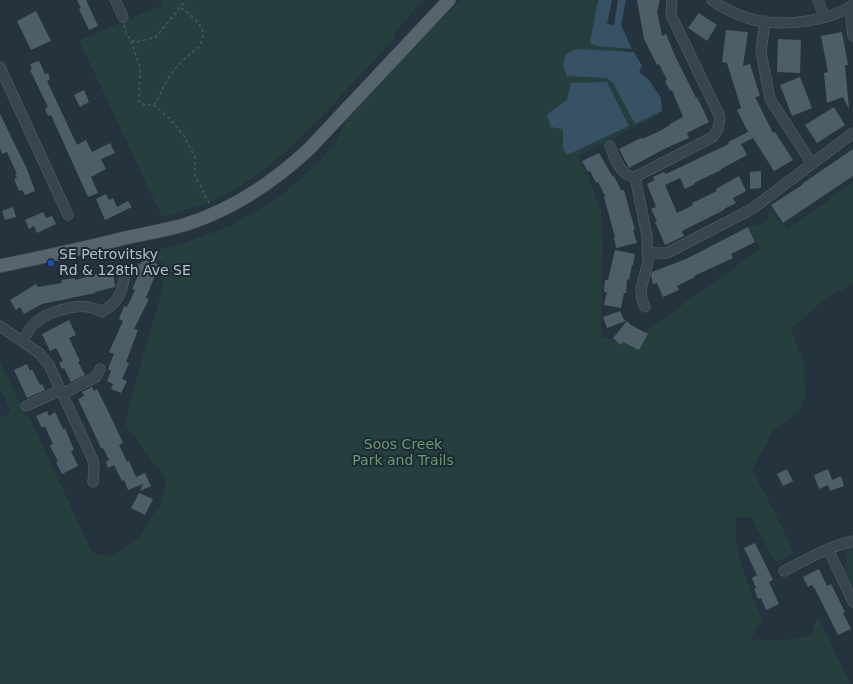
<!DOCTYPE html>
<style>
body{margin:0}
canvas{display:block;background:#24333e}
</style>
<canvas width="853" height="684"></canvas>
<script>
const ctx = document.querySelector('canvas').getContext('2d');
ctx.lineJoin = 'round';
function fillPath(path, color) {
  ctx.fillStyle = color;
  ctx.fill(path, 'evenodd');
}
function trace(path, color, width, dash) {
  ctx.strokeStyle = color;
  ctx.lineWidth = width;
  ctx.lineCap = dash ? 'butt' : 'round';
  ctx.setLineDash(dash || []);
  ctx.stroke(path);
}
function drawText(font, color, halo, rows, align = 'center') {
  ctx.font = font + ' "DejaVu Sans",sans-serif';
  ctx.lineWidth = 4;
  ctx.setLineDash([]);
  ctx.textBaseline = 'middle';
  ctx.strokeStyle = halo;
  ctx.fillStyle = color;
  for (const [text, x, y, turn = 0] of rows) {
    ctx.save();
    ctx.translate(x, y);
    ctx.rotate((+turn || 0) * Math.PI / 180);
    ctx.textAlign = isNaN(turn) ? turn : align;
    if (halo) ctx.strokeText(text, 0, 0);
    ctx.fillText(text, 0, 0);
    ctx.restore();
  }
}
fillPath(new Path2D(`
 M160,0H423L395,32L396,36C376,58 356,79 336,101C302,137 270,171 225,195C206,205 183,210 162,217L81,44L80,40L162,5Z
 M462,0H595L660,114L578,156L588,177L601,212V234L603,238L602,253L601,337L628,344L760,249L748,226C762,227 768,223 770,209L787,230L853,182V284L826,298L791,329L804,365L805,396L800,410L773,431L752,470L776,515L794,554L775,562L751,517H737L735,537L741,565L762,620L750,640H784L810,636L818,616L850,684H0V418L11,412L0,388V362L26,416L28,415L91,550L99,555L114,556L138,538L162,501L166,480L126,426L131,398L162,291L165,264L141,254L179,245L232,225L281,196L315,166L335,144L356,99Z
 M850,547L853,553V585L844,569L847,559L845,550Z`), '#263f3e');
fillPath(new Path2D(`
 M598,0H612L607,24L614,25L618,0H626L621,25L632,49L598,46L590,43Z
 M577,49L634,52L642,66L639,72L649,80L661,98L662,111L635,124L613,83L607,78L567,76L563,65L566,54Z
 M607,82L629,126L567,155L563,148V129L551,127L547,115L567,100L571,83Z`), '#385265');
fillPath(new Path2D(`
 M77,0H86L98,26L89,30L79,9L81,8Z
 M637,0H660L657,11L662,36L666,34L675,56L696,98L697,97L709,122L687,133L689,138L664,149L629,168L619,149L641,138L642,139L658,132L670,125V124L683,117L672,90L670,91L665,81L667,80L659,64L657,65L644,39Z
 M36,11L51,41L31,50L17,21Z
 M699,13L717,25L707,41L688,28Z
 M726,30L748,32L743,66L750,64L760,96L755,97L773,133L775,132L793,160L774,171L753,138L741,144L747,155L721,169V170L694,183L695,184L685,189L680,178L665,185L677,213L693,205L692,203L717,191L716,189L739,176L746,191L733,198L736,203L724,209V210L682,231L684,236L665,245L655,222L657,221L651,209L656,207L647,184L655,180L653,177L664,172L666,174L712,152L729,144L728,142L748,132L737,110L741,108L727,63L722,62Z
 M842,32L848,65H845L849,109L843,97L827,103L824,73L828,72L821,36Z
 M778,39L801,40L800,73L777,72Z
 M39,61L45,74L48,73L50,79L47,81L77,145L86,140L92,152L110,143L115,153L101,159L106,169L91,177L98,193L88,197L51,115L48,116L45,109L48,107L30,70L32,69L30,64Z
 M800,77L812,108L792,116L780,85Z
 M84,90L89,102L80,107L74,95Z
 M834,107L845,125L817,143L805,125Z
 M0,114L27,169L35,191L25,195L22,190L19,191L14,179L17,178L15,174H17L7,152L2,154L0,148Z
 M853,149V176L783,223L771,205L802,185V184Z
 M599,153L613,177L614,176L621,190H624L635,230H633L637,243L616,248L614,237H615L604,197L605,196L598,182L596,183L590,171L588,172L582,161Z
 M761,171V188L750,189V172Z
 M106,194L109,200L113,198L117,207L128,201L132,207L105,220L96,199Z
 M13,207L16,217L5,220L2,211Z
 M43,212L46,218L52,216L56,224L37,233L34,226L29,229L25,220Z
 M748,227L755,242L731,254L733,258L694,276L695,277L677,286L679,290L663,297L657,283L653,284L651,276L652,272L686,259Z
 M615,250L635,254L633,265H632L629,280L627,279L626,293H624L621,308L604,305L607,292H604L605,280H608Z
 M146,258L159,265L146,298L149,299L134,329L138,330L126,362L129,363L122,379L127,381L121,393L111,389L113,384L107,381L111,371L108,369L114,354L109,352L123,321L119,319L124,306L127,307L135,290L132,289L139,274L135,272L139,263L141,264L142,261L144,262Z
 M113,270L115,287L95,292V293L42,304L24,314L20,307L16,310L10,300L36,284L38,287L62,283L61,280L75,278V280Z
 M620,311L623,318L626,321L607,328L603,317Z
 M69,320L76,335L69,338L80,361L78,362L85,375L71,382L64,368L62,369L59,363L63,361L56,348L50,351L42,334Z
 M627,321L631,325L648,334L639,350L623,342L621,345L613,338Z
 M27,364L30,371L32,369L40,385L42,384L45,390L27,398L14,370Z
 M92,387L94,391L97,389L109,413L123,443L119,445L127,462L129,461L136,477L145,473L151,486L140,491L143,484L128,490L124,480L122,481L114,465L108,468L106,462L109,460L103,448H101L78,399L84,396L82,392Z
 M47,411L49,416L55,412L63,429L65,428L74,450L71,451L78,466L62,474L56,462L58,461L50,446L53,444L45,426L42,428L36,416Z
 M787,469L793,481L783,486L777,474Z
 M828,469L832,480L841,476L844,486L830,491L828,485L819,489L814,475Z
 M139,493L153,499L145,515L131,508Z
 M755,543L773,580L769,582L779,604L766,610L761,598L758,599L754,589L756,588L752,578L757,575L744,548Z
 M819,569L827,586L831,584L845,612L843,613L851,629L838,635L815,589L812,585L808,587L803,577Z`), '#4d5e69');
const minor = new Path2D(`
 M115,0L123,17
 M712,0C723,9 746,19 760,21C788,26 829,21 853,5
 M818,0L824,17
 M850,8L853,36
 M765,21L761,52L770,99L812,164
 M0,67L68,215
 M610,146C615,158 620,176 635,177
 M635,177L713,137L718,129L720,117L671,15L672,0
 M635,177L647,236L648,262L641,289L642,300L645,307
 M647,253H667L752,209L853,133
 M0,326L39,353L49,365L93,460L94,470L93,482
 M22,341C26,336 29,328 34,324C46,312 77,303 92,308C95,308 98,310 101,312C120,303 122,290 126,271
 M62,394L96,377L100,369
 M26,406L61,390
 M828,549L853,602
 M784,571C806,560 829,546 853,541`);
const major = new Path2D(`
 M0,266C38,258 75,250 113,241C137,235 163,231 187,224C233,209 275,181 310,148L449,0`);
trace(minor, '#56636c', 11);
trace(major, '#414e57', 14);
trace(new Path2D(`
 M124,25L126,33L131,41L137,42L156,37L186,0
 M131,41L140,67L139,102L145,105H154L170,119L184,136L195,157V175L210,205
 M154,105C160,97 162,88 167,80C176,66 187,56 200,46C201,42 203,37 203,33C201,22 189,14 181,8`), '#445b5b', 1.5, [3, 3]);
trace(minor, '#38454e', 10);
trace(major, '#56646e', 13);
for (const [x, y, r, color] of [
 [51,263,4,"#1a4fb4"]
]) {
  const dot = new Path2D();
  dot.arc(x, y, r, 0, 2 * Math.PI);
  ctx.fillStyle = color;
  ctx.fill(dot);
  trace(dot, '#1d2a33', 1.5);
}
drawText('14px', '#b4c0c9', '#1d2a33', [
 ["SE Petrovitsky",59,255],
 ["Rd & 128th Ave SE",59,271]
], 'left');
drawText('14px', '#6b9a6f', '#1d2a33', [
 ["Soos Creek",403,445],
 ["Park and Trails",403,461]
]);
</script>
